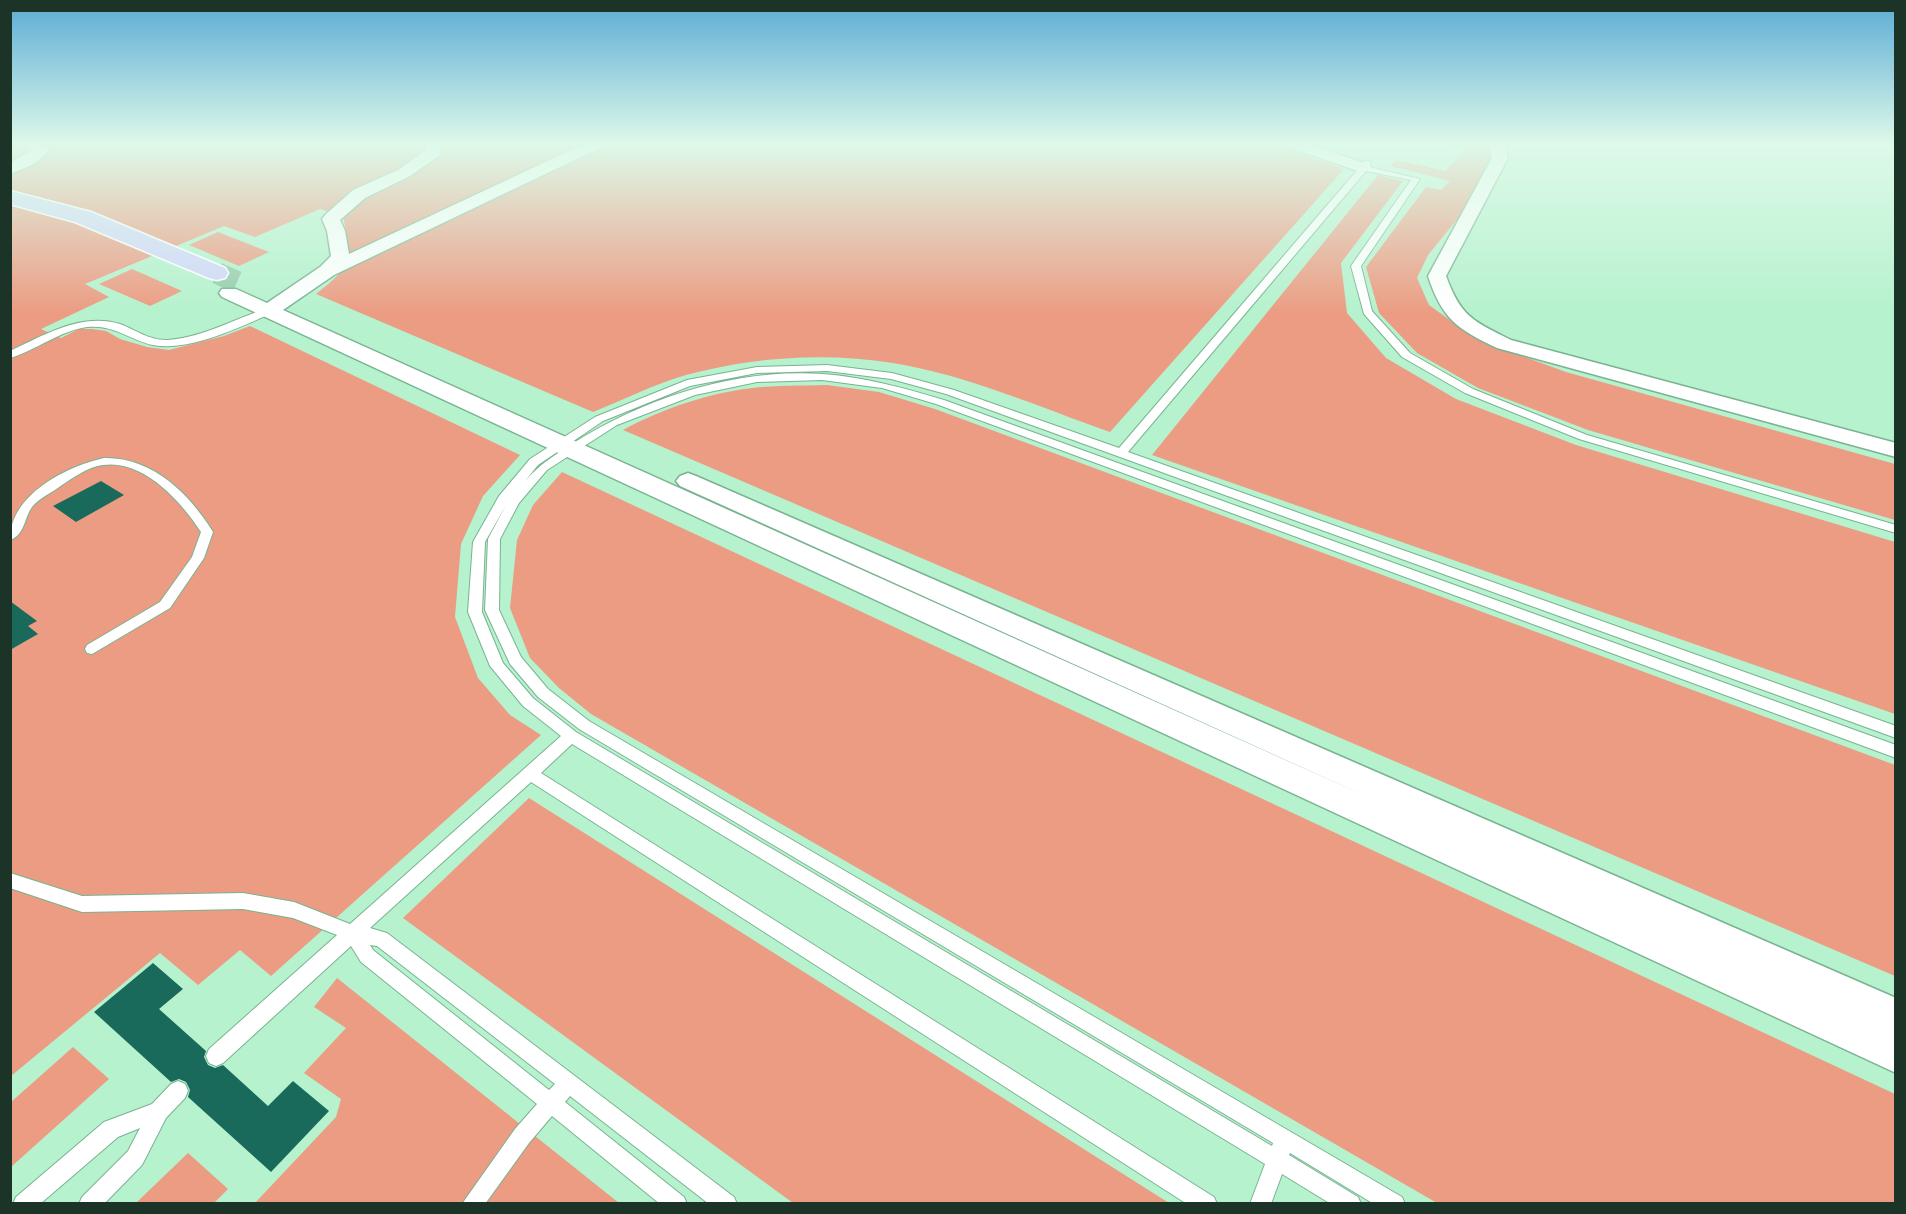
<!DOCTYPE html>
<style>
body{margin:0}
#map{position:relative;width:1906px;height:1214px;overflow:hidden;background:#b6f2ce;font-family:Mulish,sans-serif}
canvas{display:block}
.frame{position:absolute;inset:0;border:12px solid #1c3427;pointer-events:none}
</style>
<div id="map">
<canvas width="1906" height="1214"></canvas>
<div class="frame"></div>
</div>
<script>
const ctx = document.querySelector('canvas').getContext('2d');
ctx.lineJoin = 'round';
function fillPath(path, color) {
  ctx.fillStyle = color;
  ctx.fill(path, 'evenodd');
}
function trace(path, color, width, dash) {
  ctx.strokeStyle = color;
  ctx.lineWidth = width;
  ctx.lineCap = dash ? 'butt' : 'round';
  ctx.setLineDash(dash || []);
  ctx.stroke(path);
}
fillPath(new Path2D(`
 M11,143H1272L1344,169L1110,432C1039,407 967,375 893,363C824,352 753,357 686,375C654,384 623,400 593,412L316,294C352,266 353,261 343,217L320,209L255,237L224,226L85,284L109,297L41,329L61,338L79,329H92L106,331L120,339L147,347L169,350L224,336L250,326L520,455L483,496L461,544L455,617L478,678L510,715L541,735L271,976L240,950L198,985L160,953L11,1076Z
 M1443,143H1502L1507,152L1505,161L1428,255L1417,278L1429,305L1465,331L1503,349L1566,372L1895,464V520L1588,430L1478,388L1417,353L1379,313L1366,267L1426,187L1441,190L1450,181L1390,166L1397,160L1445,171L1467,149Z
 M1378,175L1403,181L1341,263L1347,313L1386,358L1456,399L1576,445L1895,542V714L1152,455Z
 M218,232L269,252L239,266L189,245Z
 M132,269L182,291L150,306L99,284Z
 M827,385L879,392L935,409L1895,765V976L623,430C662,409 708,393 752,388C776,385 802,386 827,385Z
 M562,472L1895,1094V1203H1437L591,714L559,688L530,658L510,608L517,540L533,505Z
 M529,798L1169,1203H793L403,918Z
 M337,978L619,1203L254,1204L336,1117L341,1099L304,1073L346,1028L314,1007Z
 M73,1047L109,1079L11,1167V1102Z
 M188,1153L228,1189L214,1203H136Z`), '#ec9c83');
fillPath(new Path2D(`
 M101,481L124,495L76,522L53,506Z
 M10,601L37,621L28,626L38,634L10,650Z
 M153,963L183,989L159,1009L206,1051L204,1057L208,1065L215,1068L223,1065L268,1106L293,1081L329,1111L271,1172L188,1097L190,1090L186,1082L179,1079L171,1082L94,1012Z`), '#1a6a5c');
trace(new Path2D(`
 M217,273L246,286`), '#97ccad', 22, [22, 10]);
const service = new Path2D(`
 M1365,161H1371L1369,167L1420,179L1361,266L1372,311L1410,353L1473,389L1587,435L1896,525V533L1579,439L1465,393L1402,357L1364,314L1351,266L1411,180L1366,171L1128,452L1896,726V738L946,394L891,379L827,371L757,373L690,386L603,421L538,465L525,481C540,464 556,454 575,442C647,397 737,368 823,374C865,377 904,388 944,400L1896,745V758L936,404L882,388L822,380L757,382L695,395L617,425L547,470L519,503L500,539L499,610L521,657L548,689L589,721L1402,1197L1405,1204H1374L1290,1153L1289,1155L1358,1197L1361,1204H1331L1282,1174L1271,1204H1250L1265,1164L572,744L541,773L1214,1197L1217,1204H1187L531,782L370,928L387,933L734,1197L737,1204H709L570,1096L565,1102L684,1197L687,1204H660L552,1116L529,1143L485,1204H462L515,1129L537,1104L361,962L351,946L223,1063L216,1066L209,1063L206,1056L209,1049L337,935L293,918L243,909L82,912L10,888V873L82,896L243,893L294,902L350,924L561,736L523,706L490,666L468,612L473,542L499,496L530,459L595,417L687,380L757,367L827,365L892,373L954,390L1119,448ZM506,505L488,539L485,610L510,664L538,697L579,729L1273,1143L1272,1146L576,732L533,698L503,663L482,612L485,542ZM370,945L377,946L555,1084L549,1090L373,950Z
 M269,308L272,309V313C240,327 189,352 153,345C130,340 113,324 87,327C59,331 37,350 10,358V351C44,335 82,312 120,324C136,330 150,341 168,340C205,337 235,318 269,308Z
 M104,458C152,457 189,493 213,532L204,558L170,608L92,654L87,653L85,649L87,645L160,602L192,557L201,532C181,501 143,459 103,465C88,467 74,477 62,485C53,492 39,498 32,507C24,518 25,535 10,540C10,495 65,467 104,458Z
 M178,1081L185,1084L188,1091L185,1098L166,1118L142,1165L104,1204H79L82,1197L128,1151L140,1128L118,1137L40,1204H13L16,1197L104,1122L152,1104L171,1084Z`);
const minor = new Path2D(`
 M22,143H43L48,148V152L34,164L10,174V163L32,150Z
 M426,143H442L440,155L410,176L365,198L340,220L345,231L349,254L586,143H607L604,146L334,275L283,310L1370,798L680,486L676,481L680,476L688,473L696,476L1896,998V1073L222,297L219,293L222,289H236L267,303L320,267L331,256L327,231L322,219L325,215L353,190L398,170L426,150Z
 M1282,143H1306L1370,165L1372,168L1370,171H1358L1285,146Z
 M1489,143H1505L1508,158L1446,276C1461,317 1473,321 1511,340L1896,443V457L1497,348C1457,329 1442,319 1428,276L1492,158Z`);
const primary = new Path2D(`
 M10,191L91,212L225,268L228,273L225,278L217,280L209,278L75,222L10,204Z`);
trace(service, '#79b391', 2);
trace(minor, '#79b391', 3);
trace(primary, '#fff', 3);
fillPath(service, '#fff');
fillPath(minor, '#fff');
fillPath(primary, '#d1d6f9');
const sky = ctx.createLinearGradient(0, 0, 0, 313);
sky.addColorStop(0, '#5babd5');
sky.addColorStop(0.46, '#def9e9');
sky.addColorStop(1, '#def9e900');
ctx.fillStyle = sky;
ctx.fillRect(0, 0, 1906, 313);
</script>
